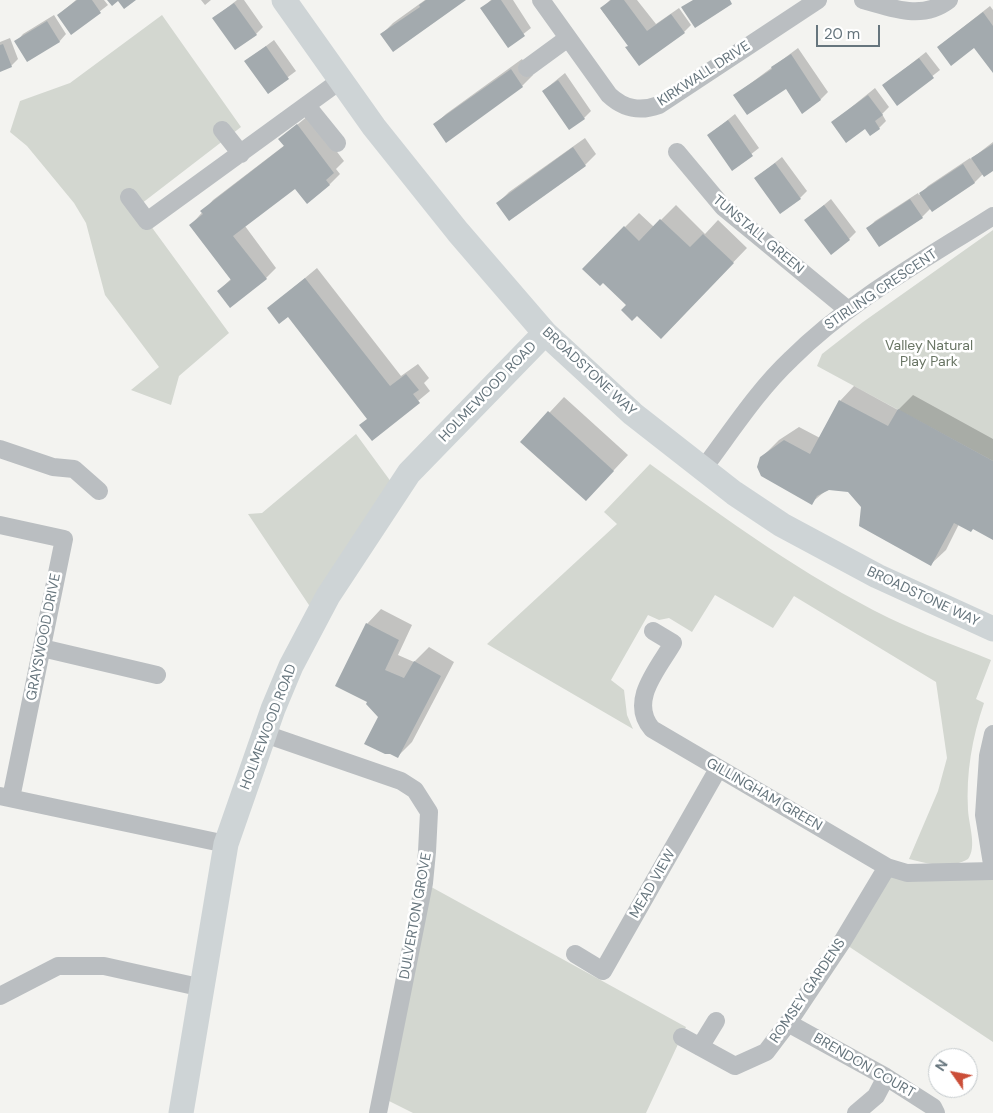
<!DOCTYPE html>
<style>
body{margin:0}
#map{position:relative;width:993px;height:1113px;overflow:hidden;background:#f3f3f0;font-family:"DM Sans",sans-serif}
canvas{display:block}
.north{position:absolute;left:928px;top:1048px;width:50px;height:50px;box-sizing:border-box;background:#fff;border:1px solid #c2c8cb;border-radius:50%;rotate:303deg;font-size:14px;font-weight:700;line-height:20px;text-align:center;color:#66757d}
.north::after{content:'';display:block;margin:auto;width:18px;height:22px;background:#cb4e38;clip-path:polygon(50% 0,100% 100%,50% 72%,0 100%)}
.scale{position:absolute;left:816px;top:25px;width:64px;height:22px;box-sizing:border-box;border:2px solid #66757d;border-top:0;padding-left:6px;font-size:15px;line-height:18px;white-space:nowrap;color:#66757d;-webkit-text-stroke:4px #fff;paint-order:stroke}
</style>
<div id="map">
<canvas width="993" height="1113"></canvas>
<div class="north">N</div>
<div class="scale">20 m</div>
</div>
<script>
const ctx = document.querySelector('canvas').getContext('2d');
ctx.lineJoin = 'round';
function fillPath(path, color) {
  ctx.fillStyle = color;
  ctx.fill(path, 'evenodd');
}
function trace(path, color, width, dash) {
  ctx.strokeStyle = color;
  ctx.lineWidth = width;
  ctx.lineCap = dash ? 'butt' : 'round';
  ctx.setLineDash(dash || []);
  ctx.stroke(path);
}
function drawText(font, color, halo, rows, align = 'center') {
  ctx.font = font + ' "DM Sans",sans-serif';
  ctx.lineWidth = 5;
  ctx.setLineDash([]);
  ctx.textBaseline = 'middle';
  ctx.strokeStyle = halo;
  ctx.fillStyle = color;
  for (const [text, x, y, turn = 0] of rows) {
    ctx.save();
    ctx.translate(x, y);
    ctx.rotate((+turn || 0) * Math.PI / 180);
    ctx.textAlign = isNaN(turn) ? turn : align;
    if (halo) ctx.strokeText(text, 0, 0);
    ctx.fillText(text, 0, 0);
    ctx.restore();
  }
}
fillPath(new Path2D(`
 M162,15L241,127L137,207L229,333L179,376L171,405L131,390L159,367L105,295L86,223L74,203L27,146L10,132L20,101L70,83Z
 M993,230V461L817,366L822,354L863,322Z
 M356,434L397,490L317,617L248,514L262,513Z
 M650,464C727,520 804,576 889,618C922,634 957,646 991,660L976,699L984,703C972,738 966,773 968,810C969,826 977,847 968,859C951,869 927,864 909,859L938,791L947,758L936,682L794,596L773,628L715,595L692,632L669,618L659,620L648,615L611,680L624,690L627,715L633,729L487,644L617,524L604,512Z
 M887,867L993,871V1042L842,942Z
 M424,883L686,1027L646,1113H413L381,1097Z`), '#d3d7d0');
fillPath(new Path2D(`
 M76,0H104L108,5L72,33L58,15Z
 M201,0H211L205,5Z
 M237,0H244L263,27L256,34L214,18Z
 M425,0H464L382,34L393,23Z
 M491,0H513L531,28L508,46L482,8Z
 M610,0H637L656,24L679,8L691,25L684,32L629,46L601,9Z
 M990,6L993,10V71L975,47H938Z
 M54,15L66,34L59,42H16L23,34Z
 M10,38L18,59L11,66L0,71V42Z
 M274,40L296,71L268,92L246,61Z
 M798,48L828,92L821,99L802,112L786,88L735,95Z
 M926,52L940,70L897,104L883,86Z
 M522,59L533,75L522,86L435,124L446,114Z
 M565,73L591,111L584,118L543,91Z
 M875,88L889,107L882,114L886,121L879,128L870,135L865,127L833,122Z
 M735,114L759,148L732,169L709,135Z
 M309,115L344,161L336,169L340,174L329,185L296,187L245,226L276,268L266,278L218,291L232,278L191,225L213,200L285,145L280,139Z
 M585,138L596,154L585,165L498,203L509,192Z
 M993,142V169L983,174L975,182L932,210L931,208L922,217L868,228L875,221L918,193L919,195L928,186L970,158L971,159Z
 M782,157L807,191L800,198L756,178Z
 M831,199L856,232L849,239L805,221Z
 M676,205L705,234L718,220L747,248L675,323L628,305L625,227L639,213L654,227Z
 M317,268L401,376L418,364L429,378L424,383L430,391L372,439L368,418L288,315L269,308Z
 M854,386L898,410L913,395L993,439V538L974,528L959,524L946,550L931,564L862,506L849,491L829,488L811,503L764,455L779,440L799,427L820,438L840,401Z
 M564,397L628,455L600,485L522,442Z
 M381,609L412,625L398,655L414,662L429,647L454,662L412,742L398,756L380,717L367,624Z`), '#0003');
fillPath(new Path2D(`
 M77,0H92L101,13L71,35L57,15Z
 M107,0H136L124,9L118,1L112,6Z
 M426,0H466L393,52L380,34L420,7L419,5Z
 M492,0H501L525,36L508,48L480,8Z
 M611,0H624L647,31L671,14L685,33L639,66L625,47L628,46L600,8Z
 M693,0H730L732,4L695,28L681,7Z
 M234,3L257,35L235,50L212,18Z
 M983,12L993,26V73L974,48L951,66L937,47Z
 M47,21L60,42L27,62L14,41Z
 M3,44L12,67L0,72V45Z
 M266,46L289,79L268,94L244,61Z
 M791,54L821,100L802,114L786,89L747,115L733,95L772,69L771,67Z
 M919,58L934,78L897,106L882,85Z
 M511,69L523,87L446,143L433,124Z
 M558,80L585,119L569,130L542,91Z
 M868,95L883,115L875,121L880,129L870,136L865,129L846,143L831,122Z
 M728,120L753,156L732,171L707,135Z
 M297,124L334,173L326,180L330,185L307,204L295,189L233,236L267,279L230,308L217,291L231,280L189,225L203,214L200,211L284,146L278,139Z
 M993,144V171L984,177L971,158Z
 M573,147L586,166L509,221L496,203Z
 M775,163L801,199L780,214L754,178Z
 M963,164L975,183L932,212L919,193Z
 M910,199L923,218L879,247L866,228Z
 M824,205L850,240L831,255L804,220Z
 M660,219L690,247L703,234L734,263L661,339L637,316L632,321L621,310L626,305L603,283L600,286L582,269L624,226L639,241Z
 M305,278L390,386L406,374L419,390L413,394L420,403L372,441L359,425L367,419L288,317L279,324L267,308Z
 M839,400L888,426L898,409L993,461V540L973,529L971,532L954,523L931,566L859,526L861,507L848,492L829,490L817,496L812,505L761,476L757,467L760,457L784,440L810,454Z
 M548,411L614,471L586,501L520,442Z
 M366,623L399,640L385,670L404,678L414,661L441,676L398,758L390,754H385L364,744L378,717L366,704L367,702L335,686Z`), '#a3aaae');
trace(new Path2D(`
 M541,0L609,95C624,109 640,112 659,105L818,0
 M863,0C892,8 922,21 949,0
 M527,68L568,38
 M307,106L337,143
 M222,130L241,154
 M677,152L723,207L848,310
 M129,197L147,221L341,80
 M0,449L53,467L74,469L99,491
 M703,469C731,432 757,391 791,359C849,301 924,260 993,216
 M0,525L64,539L11,798
 M653,631L673,643C658,669 628,701 652,729L887,867L907,873L993,871
 M42,648L157,675
 M265,734L401,781L415,790L429,812L427,852L424,883L378,1113
 M993,734L988,756L984,815L993,870
 M0,796L226,844
 M575,954L603,971L718,769
 M0,996L58,966H104L203,988
 M788,1023L886,1077L933,1107L936,1113
 M682,1037L735,1066L766,1052L788,1023L842,942L887,867
 M700,1047L716,1021
 M856,1113L876,1096L886,1077`), '#babec1', 18);
trace(new Path2D(`
 M284,0L374,127L458,232L545,333L633,414L734,493L782,525L877,576L993,629
 M181,1113L226,844L273,709L291,666L328,596L409,473L545,333`), '#ced4d6', 25);
drawText('14px', '#66757d', '#fff', [
 ["KIRKWALL DRIVE",704,74,-33],
 ["TUNSTALL GREEN",758,235,40],
 ["STIRLING CRESCENT",881,290,-34],
 ["BROADSTONE WAY",589,372,43],
 ["HOLMEWOOD ROAD",488,392,-46],
 ["BROADSTONE WAY",923,597,25],
 ["GRAYSWOOD DRIVE",44,637,-79],
 ["HOLMEWOOD ROAD",269,727,-69],
 ["GILLINGHAM GREEN",764,795,30],
 ["MEAD VIEW",653,884,-60],
 ["DULVERTON GROVE",416,916,-80],
 ["ROMSEY GARDENS",808,991,-56],
 ["BRENDON COURT",864,1066,30]
]);
drawText('14px', '#697564', '#fff', [
 ["Valley Natural",929,346],
 ["Play Park",929,362]
]);
</script>
